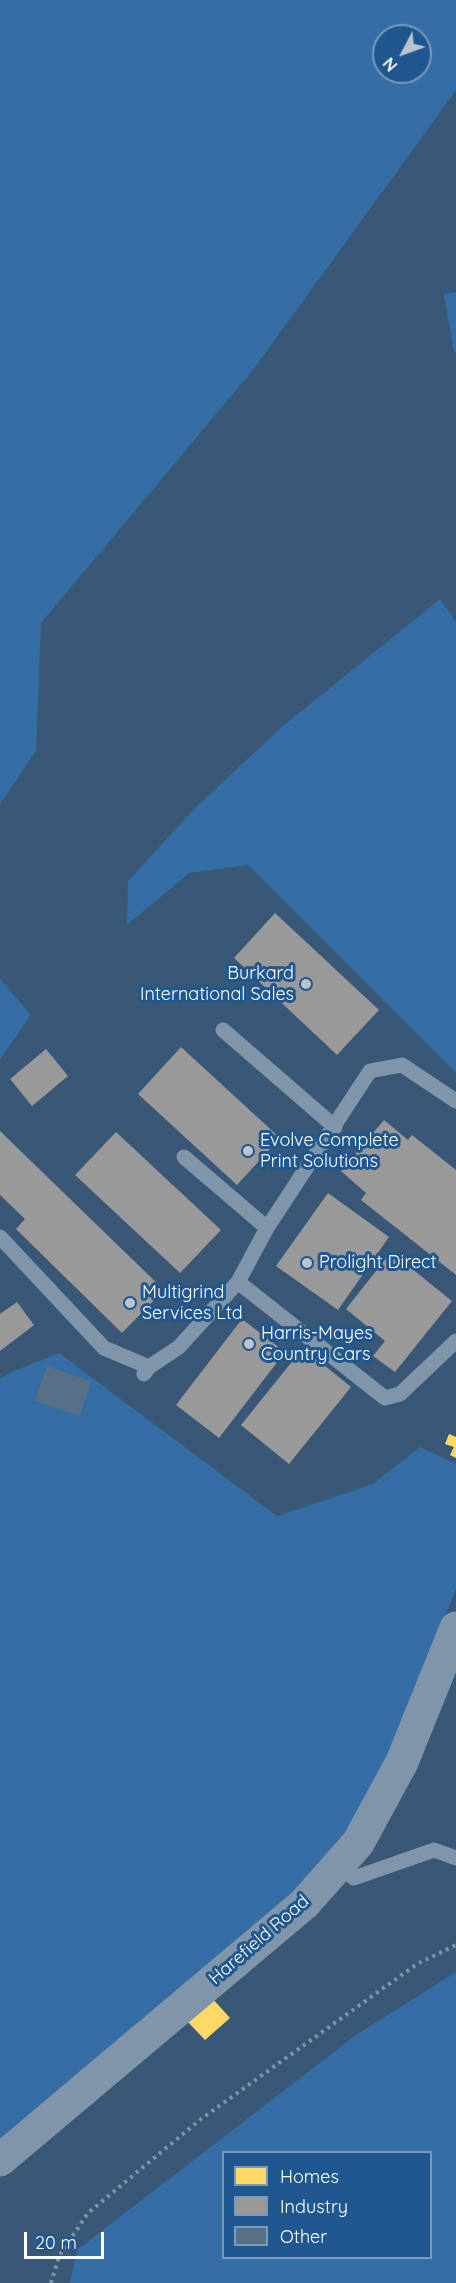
<!DOCTYPE html>
<style>
body{margin:0}
#map{position:relative;width:456px;height:2283px;overflow:hidden;background:#395776;font-family:Quicksand,sans-serif}
canvas{display:block}
.legend{position:absolute;left:222px;top:2151px;width:210px;height:108px;box-sizing:border-box;background:#20578f;border:2px solid #799abc;margin:0;padding:8px 10px;list-style:none;font-size:18px;color:#fff}
.legend li{display:flex;align-items:center;gap:12px;height:30px}
.legend b{width:30px;border:2px solid #799abc}
.north{position:absolute;left:372px;top:24px;width:60px;height:60px;box-sizing:border-box;background:#20578f;border:2px solid #799abc;border-radius:50%;rotate:229deg;font-size:16px;font-weight:700;line-height:24px;text-align:center;color:#fff}
.north::after{content:'';display:block;margin:auto;width:21px;height:27px;background:#bac4cf;clip-path:polygon(50% 0,100% 100%,50% 72%,0 100%)}
.scale{position:absolute;left:24px;top:2232px;width:80px;height:27px;box-sizing:border-box;border:3px solid #fff;border-top:0;padding-left:8px;font-size:18px;line-height:21px;white-space:nowrap;color:#fff;-webkit-text-stroke:4px #20578f;paint-order:stroke}
</style>
<div id="map">
<canvas width="456" height="2283"></canvas>
<ul class="legend">
<li><b style="height:16px;background:#ffd966"></b>Homes</li>
<li><b style="height:16px;background:#999"></b>Industry</li>
<li><b style="height:16px;background:#576f87"></b>Other</li>
</ul>
<div class="north">N</div>
<div class="scale">20 m</div>
</div>
<script>
const ctx = document.querySelector('canvas').getContext('2d');
ctx.lineJoin = 'round';
function fillPath(path, color) {
  ctx.fillStyle = color;
  ctx.fill(path, 'evenodd');
}
function trace(path, color, width, dash) {
  ctx.strokeStyle = color;
  ctx.lineWidth = width;
  ctx.lineCap = dash ? 'butt' : 'round';
  ctx.setLineDash(dash || []);
  ctx.stroke(path);
}
function drawText(font, color, halo, rows, align = 'center') {
  ctx.font = font + ' Quicksand,sans-serif';
  ctx.lineWidth = 6;
  ctx.setLineDash([]);
  ctx.textBaseline = 'middle';
  ctx.strokeStyle = halo;
  ctx.fillStyle = color;
  for (const [text, x, y, turn = 0] of rows) {
    ctx.save();
    ctx.translate(x, y);
    ctx.rotate((+turn || 0) * Math.PI / 180);
    ctx.textAlign = isNaN(turn) ? turn : align;
    if (halo) ctx.strokeText(text, 0, 0);
    ctx.fillText(text, 0, 0);
    ctx.restore();
  }
}
fillPath(new Path2D(`
 M0,0H456V90L253,370L41,623L36,751L0,804ZM384,36H420V72H384Z
 M456,292V352H454L444,294Z
 M440,599L456,622V1073L248,865L189,873L127,925L128,881L197,806L283,726Z
 M0,979L31,1015L0,1059Z
 M59,1353L277,1516L373,1484L420,1447L456,1464V1589L379,1777L344,1839L305,1885L0,2138V1379L14,1371Z
 M456,1972V2283H70L77,2250L356,2035ZM224,2152H430V2258H224Z`), '#356ea5');
fillPath(new Path2D(`
 M449,1434L456,1437V1458L450,1455L454,1447L445,1444Z
 M211,1997L230,2018L205,2040L186,2020Z`), '#ffd966');
fillPath(new Path2D(`
 M275,913L379,1010L337,1055L234,958Z
 M181,1047L280,1138L237,1185L138,1094Z
 M46,1049L68,1076L32,1106L10,1079Z
 M384,1120L408,1140L412,1135L456,1170V1275L361,1200L366,1193L341,1171Z
 M0,1131L164,1290L122,1333L16,1229L25,1219L0,1195Z
 M116,1132L221,1230L180,1273L75,1175Z
 M328,1193L389,1237L338,1310L276,1266Z
 M391,1252L452,1301L395,1372L373,1356L385,1341L346,1309Z
 M17,1302L34,1325L0,1351V1314Z
 M242,1319L285,1352L219,1438L176,1405Z
 M303,1348L351,1387L289,1464L241,1425Z`), '#999');
fillPath(new Path2D(`
 M47,1366L91,1381L80,1416L35,1401Z`), '#576f87');
trace(new Path2D(`
 M51,2283L59,2256L88,2213L201,2119L417,1964L456,1945`), '#8095a9', 4, [3, 4.5]);
trace(new Path2D(`
 M223,1030L335,1127
 M184,1157L267,1228
 M0,1237L104,1348L149,1367
 M238,1282L385,1398L400,1394L456,1341
 M144,1374L149,1367L179,1347L238,1282L267,1228L370,1071L402,1065L456,1101
 M338,1864L354,1878L434,1850L456,1858`), '#8095a9', 15);
trace(new Path2D(`
 M0,2160L304,1904L358,1843L402,1762L456,1628`), '#8095a9', 33);
for (const [x, y, r, color] of [
 [306,984,6,"#bac4cf"],
 [248,1151,6,"#bac4cf"],
 [307,1263,6,"#bac4cf"],
 [130,1303,6,"#bac4cf"],
 [249,1344,6,"#bac4cf"]
]) {
  const dot = new Path2D();
  dot.arc(x, y, r, 0, 2 * Math.PI);
  ctx.fillStyle = color;
  ctx.fill(dot);
  trace(dot, '#20578f', 2);
}
drawText('18px', '#fff', '#20578f', [
 ["Burkard",294,974,"right"],
 ["International Sales",294,995,"right"],
 ["Evolve Complete",260,1141],
 ["Print Solutions",260,1162],
 ["Prolight Direct",319,1263],
 ["Multigrind",142,1293],
 ["Services Ltd",142,1314],
 ["Harris-Mayes",261,1334],
 ["Country Cars",261,1355]
], 'left');
drawText('18px', '#fff', '#20578f', [
 ["Harefield Road",259,1940,-41]
]);
</script>
